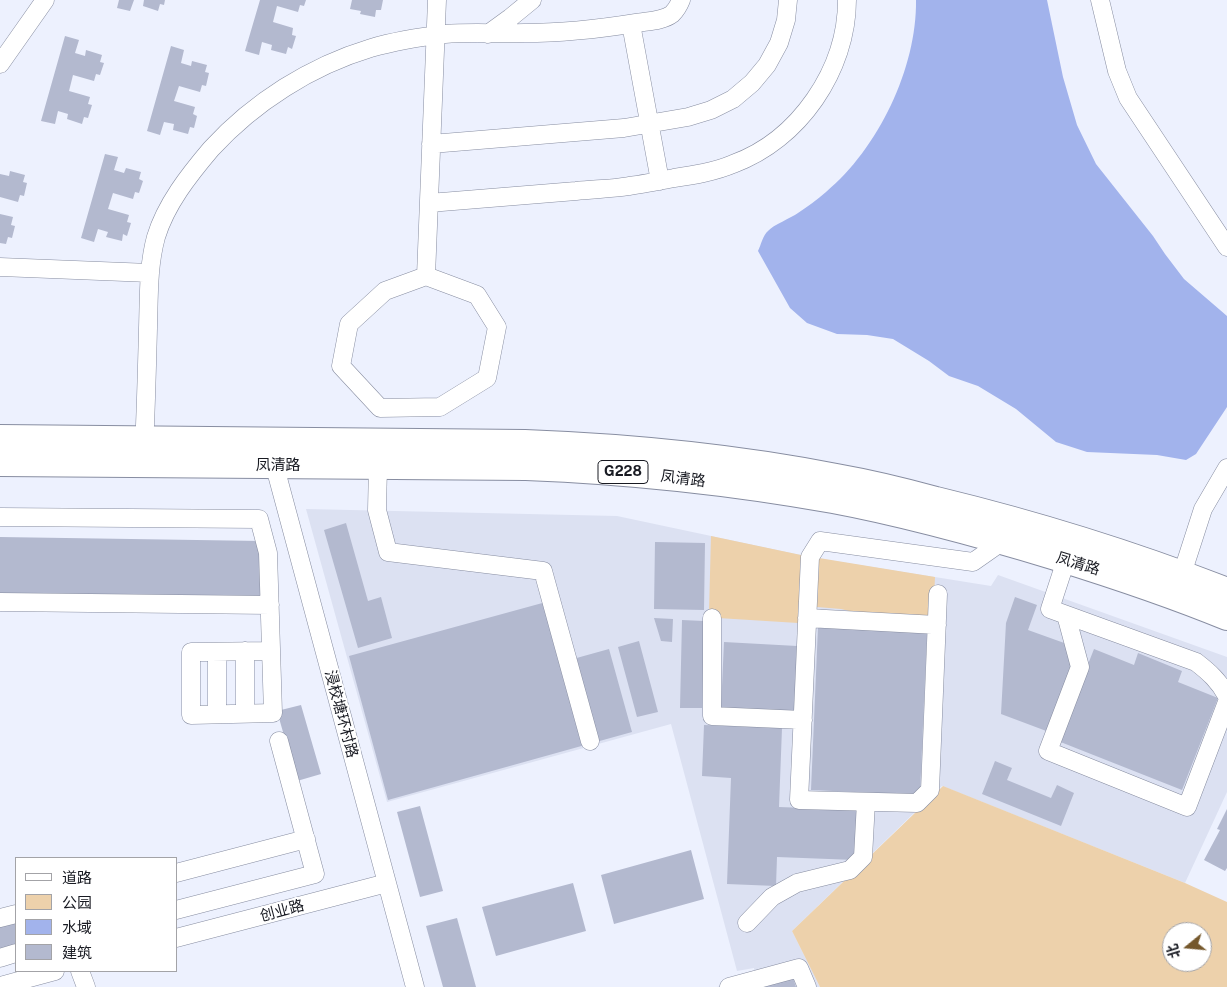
<!DOCTYPE html>
<meta charset="utf-8">
<style>
body{margin:0}
#map{position:relative;width:1227px;height:987px;overflow:hidden;background:#edf1fe;font-family:"Public Sans","Noto Sans SC",sans-serif}
canvas{display:block}
.legend{position:absolute;left:15px;top:857px;width:162px;height:115px;box-sizing:border-box;background:#fff;border:1px solid #a3a3a7;margin:0;padding:6px 9px;list-style:none;font-size:15px;color:#181a22}
.legend li{display:flex;align-items:center;gap:10px;height:25px}
.legend b{width:25px;border:1px solid #a3a3a7}
.north{position:absolute;left:1162px;top:922px;width:50px;height:50px;box-sizing:border-box;background:#fff;border:1px solid #a3a3a7;border-radius:50%;rotate:253deg;font-size:14px;font-weight:700;line-height:20px;text-align:center;color:#181a22}
.north::after{content:'';display:block;margin:auto;width:18px;height:22px;background:#75582c;clip-path:polygon(50% 0,100% 100%,50% 72%,0 100%)}
</style>
<div id="map">
<canvas width="1227" height="987"></canvas>
<ul class="legend">
<li><b style="height:6px;background:#fff"></b>道路</li>
<li><b style="height:14px;background:#edd1ab"></b>公园</li>
<li><b style="height:14px;background:#a2b3ec"></b>水域</li>
<li><b style="height:14px;background:#b3b9cf"></b>建筑</li>
</ul>
<div class="north">北</div>
</div>
<script>
const ctx = document.querySelector('canvas').getContext('2d');
ctx.lineJoin = 'round';
function fillPath(path, color) {
  ctx.fillStyle = color;
  ctx.fill(path, 'evenodd');
}
function trace(path, color, width, dash) {
  ctx.strokeStyle = color;
  ctx.lineWidth = width;
  ctx.lineCap = dash ? 'butt' : 'round';
  ctx.setLineDash(dash || []);
  ctx.stroke(path);
}
function drawText(font, color, halo, rows, align = 'center') {
  ctx.font = font + ' "Public Sans","Noto Sans SC",sans-serif';
  ctx.lineWidth = 4;
  ctx.setLineDash([]);
  ctx.textBaseline = 'middle';
  ctx.strokeStyle = halo;
  ctx.fillStyle = color;
  for (const [text, x, y, turn = 0] of rows) {
    ctx.save();
    ctx.translate(x, y);
    ctx.rotate((+turn || 0) * Math.PI / 180);
    ctx.textAlign = isNaN(turn) ? turn : align;
    if (halo) ctx.strokeText(text, 0, 0);
    ctx.fillText(text, 0, 0);
    ctx.restore();
  }
}
fillPath(new Path2D(`
 M306,509L617,516L810,557L991,586L998,575L1227,657V792L1185,883L942,786L792,931L820,987H717L755,977L754,968L737,971L671,724L387,802Z`), '#dce1f2');
fillPath(new Path2D(`
 M711,536L801,555L798,623L718,618L709,612Z
 M819,558L935,577L933,619L878,618L841,609L817,607Z
 M943,786L1185,883L1227,902V987H820L792,931ZM1172,932H1202V962H1172Z`), '#edd1ab');
fillPath(new Path2D(`
 M916,0H1047L1063,77L1077,125L1096,164L1153,236L1165,254L1184,279L1227,316V407L1196,454L1186,460L1157,455L1087,452L1056,442L1016,409L978,386L949,376L929,361L893,339L867,335L837,334L807,323L790,308L758,251C761,245 763,235 768,231C773,225 791,218 798,213C807,207 817,200 826,192C878,149 917,68 916,0Z`), '#a2b3ec');
fillPath(new Path2D(`
 M119,0H134L130,11L117,8Z
 M144,0H165L164,5L160,4L158,11L143,6Z
 M260,0H306L304,6L300,5L298,12L277,6L273,22L293,28L292,35L296,36L292,49L288,47L286,54L271,50L272,45L262,42L259,55L245,51Z
 M352,0H383L381,10H376L375,17L360,14L361,11L350,9Z
 M65,36L79,40L75,53L85,56L86,50L102,55L100,62L104,63L100,75L96,74L94,81L73,75L69,91L90,97L88,104L92,105L88,118L84,117L82,124L67,119L68,114L58,111L55,124L41,121Z
 M171,46L184,50L181,63L191,66L192,61L207,65L205,72L209,73L206,86L202,85L200,92L179,86L174,101L195,107L193,114L197,116L194,128L190,127L188,134L173,130L174,124L164,122L160,135L147,131Z
 M105,154L118,157L114,170L124,173L126,168L141,172L139,179L143,181L139,193L135,192L133,199L113,193L108,209L129,215L127,222L131,223L127,236L123,234L122,241L106,237L108,232L98,229L94,242L81,238Z
 M10,171L25,175L23,182L27,183L24,196L20,195L18,202L0,197V174L9,176Z
 M0,214L13,217L11,225L15,226L12,238L8,237L6,244L0,243Z
 M346,523L368,601L381,597L392,638L358,648L324,530Z
 M0,537L262,541L261,597L0,593Z
 M655,542L705,543L704,610L654,609Z
 M1015,597L1037,605L1028,630L1067,644L1073,667L1049,732L1001,714L1006,623Z
 M546,602L585,745L388,800L349,656Z
 M654,618L673,619L672,642L661,641Z
 M682,620L704,621L702,708H680Z
 M818,627L927,632L920,795L811,790Z
 M639,641L658,712L637,717L618,647Z
 M724,642L797,646L794,712L721,708Z
 M609,649L632,732L596,742L573,659Z
 M1094,649L1134,665L1138,653L1182,671L1178,682L1218,698L1182,790L1058,741Z
 M301,705L321,774L297,781L277,711Z
 M704,725L782,728L779,807L857,810L855,860L777,857L776,886L727,884L731,778L702,776Z
 M995,761L1012,768L1007,780L1051,798L1057,785L1074,793L1061,826L982,794Z
 M420,806L443,891L420,897L397,812Z
 M1227,809V868L1225,871L1204,860L1220,830L1217,829Z
 M691,850L704,899L614,924L601,875Z
 M573,883L586,931L496,956L482,907Z
 M457,918L476,987H443L426,926Z
 M16,923V949L0,953V927Z
 M792,975L796,987H751Z`), '#b3b9cf');
const minor = new Path2D(`
 M1100,0L1117,71L1128,98L1227,247
 M631,24L660,181
 M488,34L510,18L532,0
 M0,64L45,0
 M431,144L624,128L688,117L711,110L733,99L752,83L767,65L779,43L786,20L788,0
 M429,203C478,199 527,195 576,191C594,189 612,189 629,186C644,184 659,181 674,178C694,175 714,172 733,164C799,140 847,70 847,0
 M0,267L150,273
 M426,276L477,295L497,327L487,378L440,407L380,408L341,366L349,324L385,291Z
 M426,276L437,0
 M144,448C146,408 147,368 148,328C149,297 148,266 156,237C166,204 189,175 211,149C254,102 311,66 371,48C395,41 420,37 445,34C471,32 498,34 524,33C561,33 599,29 636,23C647,21 663,21 672,14C676,10 679,5 681,0
 M272,456L415,987
 M378,466L377,510L388,552L543,571L590,741
 M0,517L259,519L268,553L273,713L191,715V652L271,651
 M1066,560L1050,609L1196,662C1209,672 1219,681 1227,696
 M1182,574L1203,509L1227,468
 M938,594L930,790L917,803L799,800L810,557L820,541L973,562L1003,541
 M0,602L270,605
 M1066,615L1080,667L1048,751L1187,807L1227,702
 M712,618V716L803,720
 M807,618L937,625
 M245,651V713
 M217,652V714
 M176,873L306,839
 M176,910L315,874L279,741
 M0,918L16,914
 M747,923L772,897L797,883L850,870L863,857L866,802
 M176,938L387,883
 M0,958L16,953
 M80,971L86,987
 M0,986L55,971
 M729,987L799,968L807,987`);
const highway = new Path2D(`
 M0,438L525,443C629,447 734,457 836,477C870,483 903,491 936,500C1035,524 1132,554 1227,591
 M0,463L526,467C629,471 732,482 833,500C908,514 983,535 1056,557C1114,575 1171,594 1227,617`);
trace(minor, '#878da1', 19);
trace(highway, '#878da1', 28);
trace(minor, '#fff', 18);
trace(highway, '#fff', 26);
for (const [x, y, w] of [
 [623,472,50]
]) {
  const box = new Path2D();
  box.roundRect(x - w / 2, y - 11.5, w, 23, 4);
  ctx.fillStyle = '#fff';
  ctx.fill(box);
  trace(box, '#181a22', 1);
}
drawText('bold 14px', '#181a22', null, [
 ["G228",623,472]
]);
drawText('15px', '#181a22', '#fff', [
 ["凤清路",278,465],
 ["凤清路",683,479,7],
 ["凤清路",1078,564,17],
 ["浸校塘环村路",341,714,75],
 ["创业路",282,911,-15]
]);
</script>
